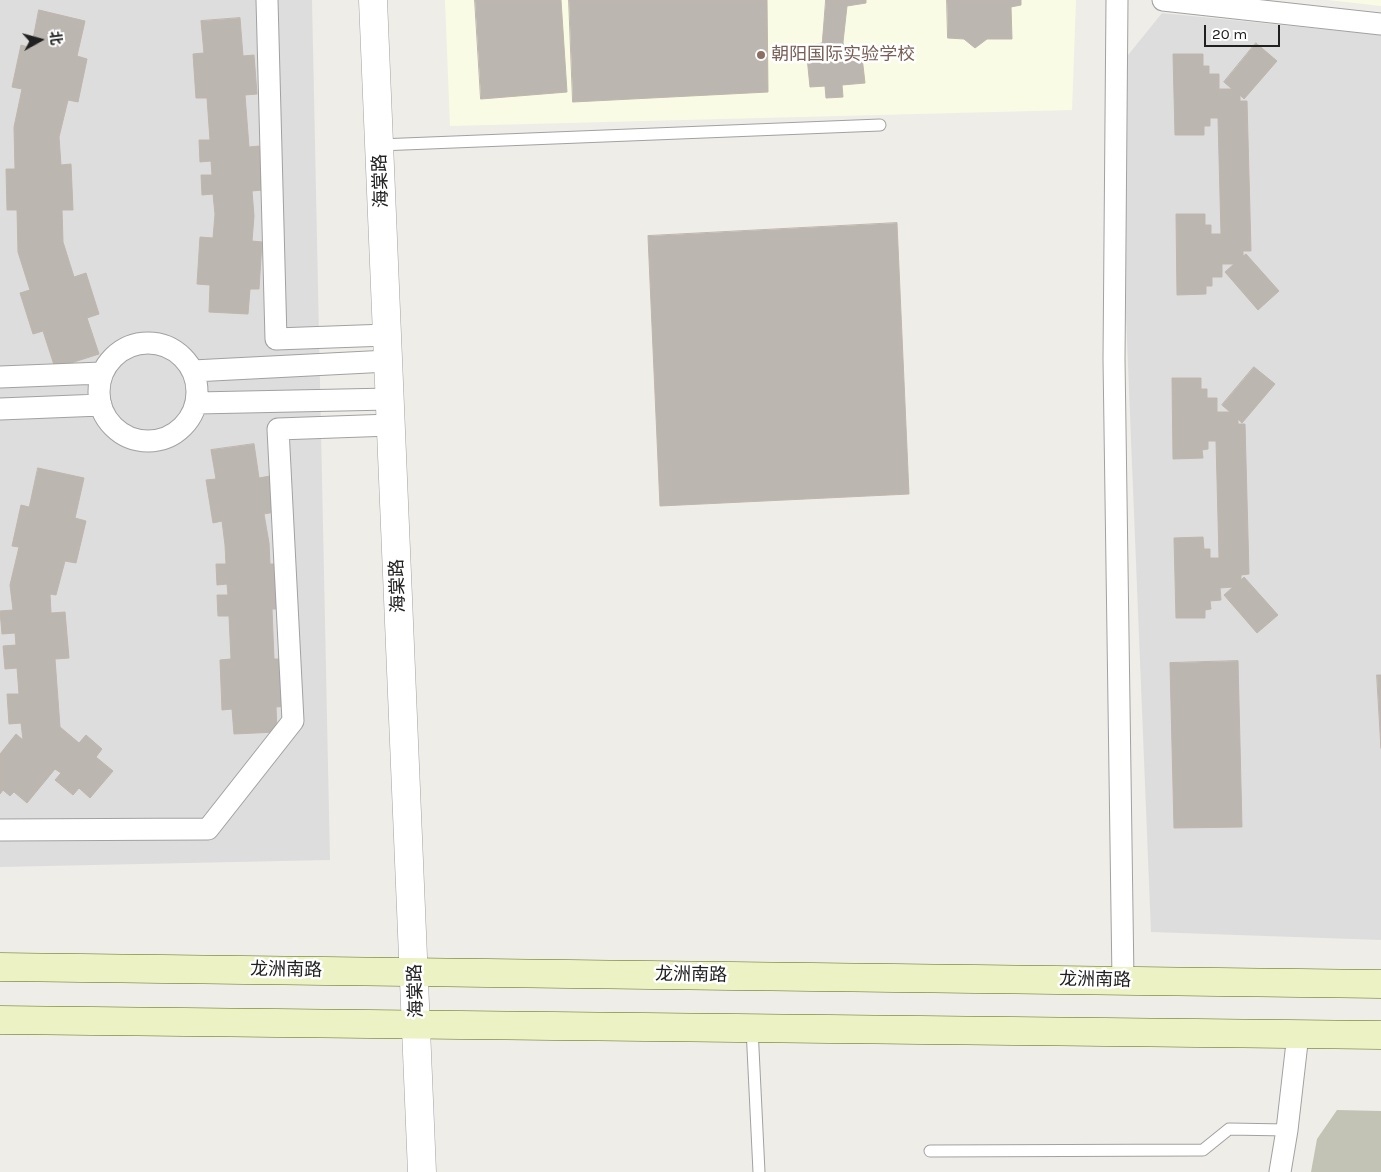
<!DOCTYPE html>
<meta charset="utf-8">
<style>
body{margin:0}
#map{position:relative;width:1381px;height:1172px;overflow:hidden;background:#efede8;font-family:Karla,"Noto Sans SC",sans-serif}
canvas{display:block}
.north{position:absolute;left:15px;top:15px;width:50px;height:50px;-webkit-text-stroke:4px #fff;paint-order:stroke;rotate:83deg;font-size:14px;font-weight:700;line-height:20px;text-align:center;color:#202020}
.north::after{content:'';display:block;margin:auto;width:18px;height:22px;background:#202020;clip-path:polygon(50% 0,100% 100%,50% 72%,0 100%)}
.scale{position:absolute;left:1204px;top:25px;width:76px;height:22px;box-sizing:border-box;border:2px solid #202020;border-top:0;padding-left:6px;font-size:15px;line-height:18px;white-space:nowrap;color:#202020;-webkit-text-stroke:4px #fff;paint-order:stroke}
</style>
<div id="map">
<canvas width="1381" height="1172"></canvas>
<div class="north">北</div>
<div class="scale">20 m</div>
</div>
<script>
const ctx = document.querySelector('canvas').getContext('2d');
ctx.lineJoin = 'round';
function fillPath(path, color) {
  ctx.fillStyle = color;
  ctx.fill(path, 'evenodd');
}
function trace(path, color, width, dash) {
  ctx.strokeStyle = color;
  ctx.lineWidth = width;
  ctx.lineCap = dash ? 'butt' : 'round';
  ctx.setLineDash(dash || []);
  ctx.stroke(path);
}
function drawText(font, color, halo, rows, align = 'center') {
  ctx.font = font + ' Karla,"Noto Sans SC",sans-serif';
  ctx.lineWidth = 5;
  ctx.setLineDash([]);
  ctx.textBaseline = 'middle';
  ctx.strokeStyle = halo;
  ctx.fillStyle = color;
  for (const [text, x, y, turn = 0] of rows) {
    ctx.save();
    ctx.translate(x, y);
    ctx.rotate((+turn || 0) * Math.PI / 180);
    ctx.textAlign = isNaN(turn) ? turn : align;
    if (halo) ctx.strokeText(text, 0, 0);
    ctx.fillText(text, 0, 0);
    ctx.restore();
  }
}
fillPath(new Path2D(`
 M0,0H312L330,860L0,867Z
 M1162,13L1381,35V940L1151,932L1116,70Z`), '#dedddd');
fillPath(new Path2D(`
 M445,0H1076L1072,110L450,126Z
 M1328,0H1381V6Z`), '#fafbe5');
fillPath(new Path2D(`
 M1337,1110L1381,1111V1172H1311L1317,1139Z`), '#c2c3b4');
const building = new Path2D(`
 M475,0H561L567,92L481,99Z
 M569,0H767L768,92L573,102Z
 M826,0H866V3L847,6L843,42L845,59L862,57L865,83L842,85L843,97L826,98L825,86L810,87L807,57L813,56L812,45L822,43Z
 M947,0H1021V5L1011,7L1012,39H987L975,48L964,39L948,38Z
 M39,10L85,21L77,56L87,59L78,102L68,100L59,137L61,165L71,164L73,210H62L63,242L74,277L86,273L99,314L87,318L99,354L55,368L43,331L33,334L20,293L30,290L18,252L17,210H7L6,169H15L14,127L22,89L12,87L21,45L31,48Z
 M240,18L243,56L254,55L257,94L245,95L249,147L259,146L262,190L252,191L254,216L252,241L262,242L259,289H250L248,314L209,312L210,285L197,284L200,237L213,238L215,214L213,194L202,195L201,175H212L211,161L200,162L199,140H210L207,98H196L193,54L204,53L201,21Z
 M1256,43L1277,61L1244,99L1240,95V101H1247L1251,251H1243V256L1246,254L1279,291L1258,310L1225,272L1234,264H1222V277H1212V286H1206V294L1177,295L1176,214H1205V225H1211V234H1221L1218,118H1210V126H1204V135H1175L1173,54H1203V66H1209V74H1219V89H1232L1224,82Z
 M897,223L909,494L660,506L648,236Z
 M1254,367L1275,384L1242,423L1238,419V424H1245L1249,574L1241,575V580L1244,577L1278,615L1257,633L1224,595L1233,587L1220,588L1221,600L1210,601L1211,609L1205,610V618H1176L1174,538L1203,537L1204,549H1210V558H1219L1216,441H1208V449L1202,450L1203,458L1173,459L1172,378H1201V389H1207V398H1217V412H1230L1222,405Z
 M254,444L259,478L270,476L275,512L264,514L269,543L270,564H281L283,609H272L274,659H286L288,706L276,707L277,732L234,734L232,709L222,710L220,660L231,659L229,616H218L217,595H228L227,584L217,585L216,564H226L225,545L222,521L213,523L206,480L216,479L211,450Z
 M38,468L84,478L75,518L86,521L76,563L65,561L56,595L50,594L51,613L65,612L69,658L55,659L60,727L79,743L86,735L102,749L96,757L113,771L90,798L79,788L73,795L55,780L61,773L55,769L27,803L14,792L10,796L3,790L0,794V754L16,734L23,740L21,723L9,724L7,694H19L17,668L5,669L3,646L16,645L15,633L2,634L0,611L13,610L10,585L19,547L12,546L21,505L29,507Z
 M1238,661L1242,827L1174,828L1170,663Z
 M1377,675H1381V748Z`);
fillPath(building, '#bcb6b1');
trace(building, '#bfb6ac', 1);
const service = new Path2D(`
 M379,145L880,125
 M752,1028L759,1172
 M930,1151L1203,1150L1229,1129L1287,1130`);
const minor = new Path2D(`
 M267,0L276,339L387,335
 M1117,0L1114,359L1123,980
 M1163,0L1381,24
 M99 392a49 49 0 1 1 98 0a49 49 0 1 1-98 0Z
 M193,371L388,361
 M0,377L102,373
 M197,403L390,399
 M0,409L101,405
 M0,830L208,829L293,721L278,429L391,425
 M1280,1172L1287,1130L1298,1034`);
const tertiary = new Path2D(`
 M373,0L422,1172`);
const secondary = new Path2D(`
 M0,967L1381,984
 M0,1020L1381,1035`);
trace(service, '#a1a1a1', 13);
trace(minor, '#a1a1a1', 23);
trace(tertiary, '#a1a1a1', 29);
trace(secondary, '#5b6b13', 29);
trace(service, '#fff', 11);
trace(minor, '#fff', 21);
trace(tertiary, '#fff', 28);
trace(secondary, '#ecf2c3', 28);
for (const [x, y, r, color] of [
 [761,55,5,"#8d6e63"]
]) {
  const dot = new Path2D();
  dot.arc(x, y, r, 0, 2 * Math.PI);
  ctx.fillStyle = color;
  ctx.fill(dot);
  trace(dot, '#fff', 2);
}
drawText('18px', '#785e54', '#fff', [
 ["朝阳国际实验学校",771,55]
], 'left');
drawText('18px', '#202020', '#fff', [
 ["海棠路",381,181,-92],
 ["海棠路",398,586,-92],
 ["龙洲南路",286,970,1],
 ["龙洲南路",691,975,1],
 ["龙洲南路",1095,980,1],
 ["海棠路",416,991,-92]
]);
</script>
